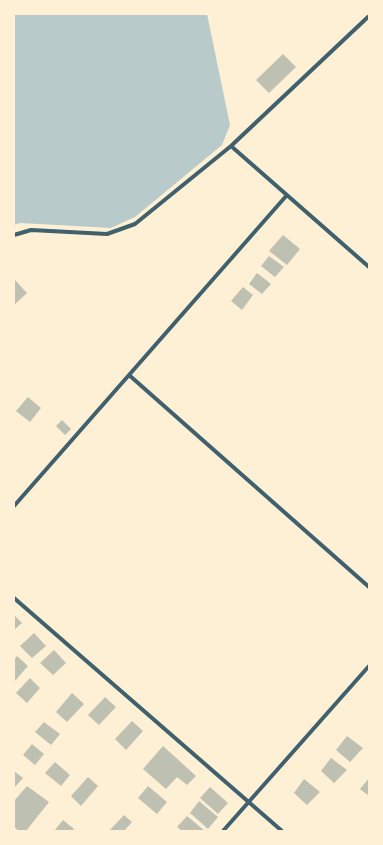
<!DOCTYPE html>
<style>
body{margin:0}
#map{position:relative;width:383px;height:845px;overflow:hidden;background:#fdf0d5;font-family:Poppins,sans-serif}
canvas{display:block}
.frame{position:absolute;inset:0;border:15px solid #fdf0d5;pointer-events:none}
</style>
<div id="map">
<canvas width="383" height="845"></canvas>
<div class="frame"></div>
</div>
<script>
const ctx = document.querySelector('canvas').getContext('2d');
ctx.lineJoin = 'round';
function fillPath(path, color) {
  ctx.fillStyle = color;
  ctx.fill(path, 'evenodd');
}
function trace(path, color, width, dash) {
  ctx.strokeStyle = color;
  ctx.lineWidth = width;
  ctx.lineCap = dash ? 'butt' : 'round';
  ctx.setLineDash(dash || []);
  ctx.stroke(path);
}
fillPath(new Path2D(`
 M14,14H207L230,125L222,145L135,217L111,228L20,223L14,225Z`), '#b9caca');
fillPath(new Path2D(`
 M283,54L296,67L269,93L256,80Z
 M283,235L300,249L287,265L269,251Z
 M269,256L284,267L275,277L261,266Z
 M257,273L271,284L262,294L249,284Z
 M14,279L27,293L14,305Z
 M243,287L253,295L242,310L231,301Z
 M28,397L41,408L30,422L16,411Z
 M62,420L71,429L65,435L56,426Z
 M14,615L22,623L14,630Z
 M34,633L46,646L32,658L20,646Z
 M54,650L66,663L53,675L40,663Z
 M17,656L28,666L15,681L14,660Z
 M30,678L40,688L27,703L16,693Z
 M72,693L84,704L67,722L56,712Z
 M105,697L116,707L99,725L88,715Z
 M132,721L143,731L126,750L115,739Z
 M44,722L60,734L51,745L35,732Z
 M347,736L363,748L350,762L336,750Z
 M32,744L44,754L35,765L23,755Z
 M163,746L196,776L187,785L177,777L166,789L143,769Z
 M331,758L347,770L334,783L321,771Z
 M55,762L70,775L61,786L45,773Z
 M14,771L23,778L14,788Z
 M88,777L98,786L81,806L71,796Z
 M369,778V796L360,789Z
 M304,779L320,792L307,805L294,793Z
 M27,786L49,802L26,831H19L14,827V801Z
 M148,786L167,802L157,814L138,798Z
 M210,787L228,803L218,814L200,798Z
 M199,801L218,817L208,829L190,813Z
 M124,815L132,822L124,831H109Z
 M187,816L205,831H182L177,827Z
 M63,820L74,829L73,831H54Z`), '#bec0b2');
trace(new Path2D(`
 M231,146L369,267
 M14,235L31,230L107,234L135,224L231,146L369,16
 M129,375L369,587
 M14,506L287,195
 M14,598L282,831
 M223,831L369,666`), '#3f606c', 4);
</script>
